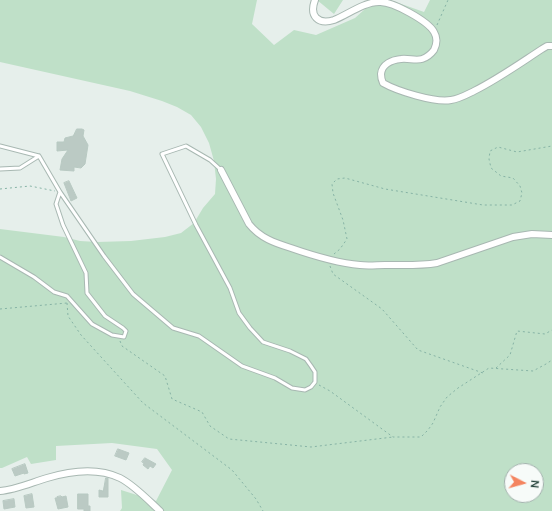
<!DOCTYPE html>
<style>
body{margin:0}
#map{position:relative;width:552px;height:511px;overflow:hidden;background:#e6efeb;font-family:Manrope,sans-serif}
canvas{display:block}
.north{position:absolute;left:504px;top:463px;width:40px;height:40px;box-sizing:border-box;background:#f7fbf9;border:1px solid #a3b1ad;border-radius:50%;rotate:96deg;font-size:11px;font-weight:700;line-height:16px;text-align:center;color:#24423a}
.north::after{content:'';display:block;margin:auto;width:14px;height:18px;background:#f4845f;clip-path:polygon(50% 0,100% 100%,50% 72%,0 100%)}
</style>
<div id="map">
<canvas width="552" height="511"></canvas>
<div class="north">N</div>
</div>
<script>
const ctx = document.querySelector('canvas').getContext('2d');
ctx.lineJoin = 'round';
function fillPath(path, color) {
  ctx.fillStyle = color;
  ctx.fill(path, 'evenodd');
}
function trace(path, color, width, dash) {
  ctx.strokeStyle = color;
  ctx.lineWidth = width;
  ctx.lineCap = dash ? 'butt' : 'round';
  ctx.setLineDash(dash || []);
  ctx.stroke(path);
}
fillPath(new Path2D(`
 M0,0H257L252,24L274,45L294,30L316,35L355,18L375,0H390L424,12L430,0H552V511H120L122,508L121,490L156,501L172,470L157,449L112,443L56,446V460L31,464L27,457L2,468H0V229L64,237L80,241L97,242L131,241L165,237L181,233L194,223L203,208L215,194L216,179L214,161L209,143L201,127L191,115L177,107L162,101L130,91L0,62ZM512,471H536V495H512Z
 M317,0H343L334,14Z`), '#bfe0c8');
const building = new Path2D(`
 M77,129H82L84,130L83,136L88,145L85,164L81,168L74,167V171L60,170L62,159L68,150L57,151V142H64L65,138L73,136Z
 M69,181L77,198L71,201L64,183Z
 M118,449L129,453L126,460L115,456Z
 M145,458L156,464L153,468L150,466L148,469L143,465L144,463L142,462Z
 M25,464L28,473L24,474V473L15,476L12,469Z
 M106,478H108V497H99V490L103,491Z
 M32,494L34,507L26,508L24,496Z
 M78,494H88V506H90V511H84V509H78Z
 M61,496L62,497L66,496L68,507L58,509L55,498H57V497Z
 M14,499L15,507L4,509L3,501Z`);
fillPath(building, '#bbcac4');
trace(building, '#b8c9c2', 1);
const lane = new Path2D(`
 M0,146L39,156L60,192L104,256L133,294L173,328L199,336L242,366L275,378L292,388L305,390L311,387L315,382V372L311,366L306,359L290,351L263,342L250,328L239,313L230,288L196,225L162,154L186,146L210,160L221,170
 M0,169L20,168L39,156
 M0,257L34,277L54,292L67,296L92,324L112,335L124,337L126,331L123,328L105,316L87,293L86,273L63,225L56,204L60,192`);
const street = new Path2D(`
 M315,0C309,16 318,25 334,20C347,15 364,2 379,2C392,1 428,21 434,32C437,37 437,44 434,50C431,54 428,57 422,59C416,61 408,58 401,59C392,60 382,64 381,74C381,77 382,81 383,83C397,91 435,103 451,100C459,99 466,95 474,91C498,79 519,64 542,49L547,46H552
 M221,170L249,224C260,238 275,243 291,248C314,256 336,263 360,265C368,266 377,265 385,265C402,265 420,266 437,263L513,237L532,234L552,235
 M0,491C15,490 33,482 47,478C70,471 97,467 120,478C134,485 148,500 160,511`);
trace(lane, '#a8b8b2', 5);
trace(street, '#a8b8b2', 8);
trace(new Path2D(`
 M437,25L448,0
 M0,189L30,186L55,191
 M334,254L340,249L347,239L343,220L333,193L332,184L337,179L345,178L385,189L483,205H512L520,201L522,193L520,186L513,178L501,176L491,168L489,159L490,151L498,147L517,152L552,146
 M330,266L333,274L382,309L418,350L483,373
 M67,303L68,316L81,335L143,403L232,470L256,499L263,511
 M0,309L67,303
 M120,341L122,346L165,376L172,399L202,412L210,426L229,439L311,447L393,437
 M496,368L510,355L517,331L545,334L552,330
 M319,385L330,391L393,437H421L428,430L433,423L440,407L447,397L458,388L489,368L533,371L546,364L552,360`), '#86b3a5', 1, [2, 3]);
trace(lane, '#fff', 3);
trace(street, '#fff', 6);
</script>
